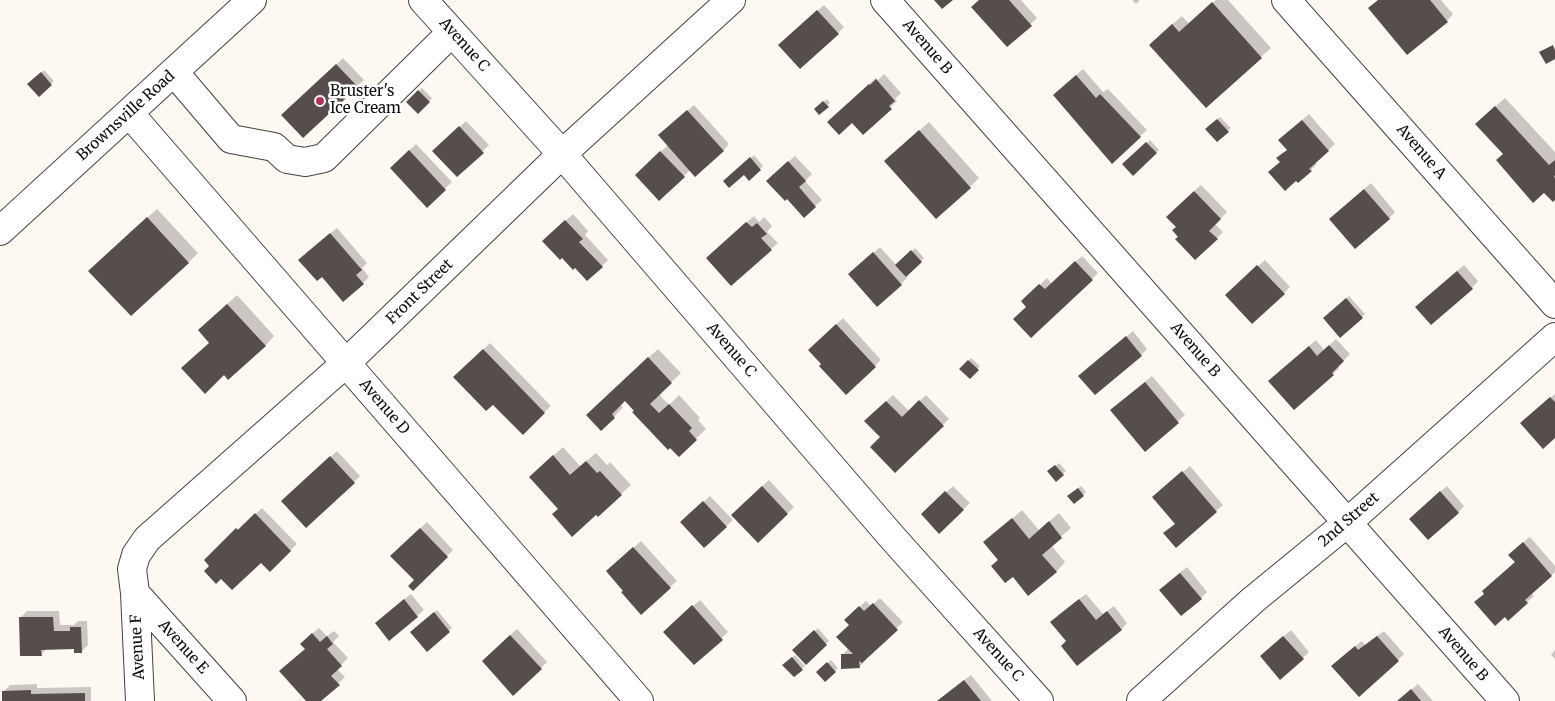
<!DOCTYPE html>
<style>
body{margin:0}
canvas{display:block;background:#fef8f2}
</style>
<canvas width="1555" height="701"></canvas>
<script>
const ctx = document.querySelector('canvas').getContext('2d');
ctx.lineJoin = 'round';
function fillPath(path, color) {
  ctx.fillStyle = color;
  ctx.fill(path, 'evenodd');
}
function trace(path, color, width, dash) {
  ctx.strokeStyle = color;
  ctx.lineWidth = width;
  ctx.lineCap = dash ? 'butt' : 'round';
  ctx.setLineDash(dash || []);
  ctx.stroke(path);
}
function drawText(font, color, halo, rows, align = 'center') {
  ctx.font = font + ' Merriweather,serif';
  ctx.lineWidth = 5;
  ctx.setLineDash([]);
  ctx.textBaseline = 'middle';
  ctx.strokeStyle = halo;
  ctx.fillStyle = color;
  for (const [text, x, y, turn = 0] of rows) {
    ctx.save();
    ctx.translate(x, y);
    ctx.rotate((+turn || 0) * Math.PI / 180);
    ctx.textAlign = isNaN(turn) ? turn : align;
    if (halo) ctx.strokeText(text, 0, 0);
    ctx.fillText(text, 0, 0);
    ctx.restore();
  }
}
fillPath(new Path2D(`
 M980,0H1021L1037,18L1008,46Z
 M1132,0H1140L1136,4Z
 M1216,0H1228L1271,48L1206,106L1160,35L1182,16L1189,24Z
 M1379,0H1441L1453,14L1447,21Z
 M824,5L844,27L838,33L786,39Z
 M343,58L364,80L303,137L289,109Z
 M1083,69L1103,92L1108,89L1147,130L1112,162L1061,89Z
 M44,70L54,81L39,95L29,84Z
 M884,74L901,93L895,99L897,101L863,133L852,121L835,115L876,78L878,80Z
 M422,88L432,98L418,113L408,102Z
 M1505,98L1555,152V198L1504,154L1486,115Z
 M827,99L830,103L819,113L816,109Z
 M694,105L729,144L723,151L690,170L684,176L636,175L668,145L666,129Z
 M1309,114L1335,144L1315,162L1317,164L1311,170L1281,162L1278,158L1288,149L1286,134Z
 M1220,117L1231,128L1217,140L1207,129Z
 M466,121L489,145L457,176L440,145Z
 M929,122L979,178L970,187L895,152Z
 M1150,140L1159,150L1133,174L1124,164Z
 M416,144L452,182L427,206L398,161Z
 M754,155L763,166L749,179L744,173L725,181Z
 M795,156L812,174L805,181L822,200L804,216L774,174Z
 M1371,183L1395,212L1389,218L1337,213Z
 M1201,185L1227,212L1215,224L1223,232L1217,238L1180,236L1174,210Z
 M157,209L198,253L188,263L99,261Z
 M573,214L588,231L585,235L608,260L602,266L544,241Z
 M754,216L759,222L764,217L772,226L767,232L778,243L771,249L714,251Z
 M337,228L367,263L362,268L369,277L363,283L306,253Z
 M880,247L897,266L915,248L924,258L906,276L907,278L901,284L877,305L856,268Z
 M1082,256L1098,273L1092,279L1028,306L1029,295L1047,278L1052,284Z
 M1265,260L1290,287L1284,293L1233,289Z
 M1464,265L1478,281L1472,288L1423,300Z
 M237,295L274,336L265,346L210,343L209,321Z
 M1349,296L1365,314L1362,317L1325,318Z
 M843,318L881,360L846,393L822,364L816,344Z
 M1133,331L1147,349L1141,355L1086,369Z
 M1336,339L1350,354L1338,366L1339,368L1333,374L1294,408L1276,374L1316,340L1324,350Z
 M490,343L551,406L523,433L493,403L455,377Z
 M658,349L681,373L659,394L669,405L679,395L700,418L698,420L706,429L679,455L625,400L620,404L623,407L614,417L597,405Z
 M971,358L980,366L970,377L961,369Z
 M1152,376L1185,415L1145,450L1118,404Z
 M1555,394V437L1528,417Z
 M893,395L909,411L926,395L949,419L895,471L882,437L866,421Z
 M563,447L580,466L596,453L607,465L610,462L631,485L621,494L559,508L540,468Z
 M337,451L360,476L354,482L290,495Z
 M1059,463L1066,471L1056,480L1049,471Z
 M1190,466L1223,505L1176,546L1171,527L1176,523L1160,491Z
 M769,480L794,507L758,541L739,508Z
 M953,486L970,503L940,533L922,515Z
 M1081,486L1086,492L1083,495L1072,493Z
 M1447,486L1464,506L1458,513L1417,512Z
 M710,496L733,520L704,547L688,516Z
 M262,508L297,544L270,570L261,561L221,577L205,560L244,523L245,524Z
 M1022,510L1039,530L1059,513L1071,528L1051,545L1065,562L1056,572L985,542Z
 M427,522L453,550L413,590L416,580L392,556Z
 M1530,537L1555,566V572L1531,593L1534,596L1508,619L1516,561V548Z
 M641,541L677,581L670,587L625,590L614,565Z
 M1187,567L1207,592L1201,598L1167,583Z
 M411,594L424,610L390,639L383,617Z
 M1086,594L1103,614L1114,606L1127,623L1121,630L1067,641L1058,615Z
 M880,598L903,622L866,658V660L859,667L842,655L849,648L850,625L846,620L866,601L871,606Z
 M700,600L728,632L694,664L671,625Z
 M437,610L452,628L427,650L414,629Z
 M27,611H59L60,625H74L78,621H87L88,645L82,651L75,648H47L41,655L20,618Z
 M319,628L327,636L334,631L339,636L333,642L348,658L337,669L345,677L319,701H308V637Z
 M818,628L829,641L806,663L794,650Z
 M517,629L547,662L541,668L490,654Z
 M1291,630L1309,652L1303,658L1268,650Z
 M1384,631L1404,654L1398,660L1339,659L1362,641L1365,645Z
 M1555,650V659L1551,655Z
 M795,655L805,666L794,676L784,665Z
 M831,660L838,668L825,680L818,672Z
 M971,675L992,701H937L938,700Z
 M37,684V688L91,687V701H3V692L10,685Z
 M1418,684L1433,701H1398Z`), '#0003');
fillPath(new Path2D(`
 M934,0H953L942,9Z
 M979,0H1009L1032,26L1007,47L971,7Z
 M1378,0H1430L1448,22L1407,55L1368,8Z
 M1212,2L1262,58L1206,108L1149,45L1172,24L1179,32Z
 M817,10L839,34L800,69L778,45Z
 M1553,45L1555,50V59L1546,64L1539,52Z
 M336,64L358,87L303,138L281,115Z
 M41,72L52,85L39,97L27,84Z
 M1076,75L1096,98L1100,94L1141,137L1112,164L1053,95Z
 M876,79L895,101L889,106L892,109L863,135L852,123L839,135L827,122L869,84L870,85Z
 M418,90L430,102L418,114L406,102Z
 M823,101L829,107L819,115L814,109Z
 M1495,106L1549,165L1555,160V175L1554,177L1555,178V200L1553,202L1544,193L1533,203L1496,160L1503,154L1475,124Z
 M687,110L724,151L695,177L658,135Z
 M1217,119L1229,132L1217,142L1205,129Z
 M1302,120L1329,151L1309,169L1312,171L1298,183L1296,181L1285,191L1268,172L1280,162L1276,158L1287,150L1278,140Z
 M459,126L484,153L457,177L432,151Z
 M919,130L971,188L936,219L884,161Z
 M1146,142L1157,153L1133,176L1122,164Z
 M409,150L446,190L427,208L390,168Z
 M660,151L685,177L659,201L635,175Z
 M750,157L761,170L749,181L744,175L729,188L723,181Z
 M788,161L806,181L799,187L816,207L804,218L787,199L785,201L766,181Z
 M1364,189L1390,219L1355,249L1329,219Z
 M1194,191L1221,219L1209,231L1218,239L1195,260L1175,239L1178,237L1172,230L1176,227L1166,217Z
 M147,217L189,263L131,316L88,271Z
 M565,220L583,239L579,242L603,267L587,281L575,268L573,270L562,258L560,260L542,241Z
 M746,222L752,227L757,223L767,234L761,238L772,250L731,286L706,258Z
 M330,233L362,270L356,275L364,284L343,302L322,277L317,281L298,260Z
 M911,250L922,262L906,277L895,265Z
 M873,252L902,285L877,307L848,274Z
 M1075,261L1093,280L1031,338L1013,319L1026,307L1021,301L1039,284L1045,289Z
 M1257,265L1285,294L1252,324L1225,295Z
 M1457,271L1473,289L1431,325L1415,307Z
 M1346,298L1363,318L1340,338L1323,318Z
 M227,304L266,346L228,380L224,375L205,394L181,368L209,343L198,330Z
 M836,324L876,367L846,395L819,366L821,364L808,350Z
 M1126,336L1142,356L1095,395L1078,376Z
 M1329,345L1344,361L1332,373L1334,375L1294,410L1268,381L1309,346L1317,356Z
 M483,349L545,413L523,435L493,405L486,411L453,377Z
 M648,357L672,383L650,404L659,413L669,404L692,428L689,431L697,440L679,457L670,448L668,450L632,412L634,411L625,401L612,414L615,418L601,431L586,415Z
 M968,360L979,370L970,379L959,369Z
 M1145,382L1179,423L1145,452L1110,410Z
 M1550,397L1555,402V438L1543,449L1520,423Z
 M919,400L944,426L895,473L870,447L880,437L864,421L886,401L902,417Z
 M553,455L570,475L586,461L597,473L600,471L622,495L598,517L596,515L572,537L552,514L558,509L529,477Z
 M330,456L355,483L306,528L281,501Z
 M1055,465L1064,475L1056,482L1047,471Z
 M1182,471L1217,512L1176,548L1163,533L1175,524L1152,497Z
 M762,486L788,514L758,543L731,515Z
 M1078,488L1084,496L1074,504L1067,496Z
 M945,491L964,510L939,534L921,514Z
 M1440,491L1459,513L1428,540L1409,519Z
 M703,501L727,527L704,548L680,522Z
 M255,513L291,551L270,572L261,563L232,590L221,579L216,584L204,571L209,566L204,560L236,528L238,530Z
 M1012,518L1029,539L1049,521L1062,538L1042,555L1057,572L1028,596L1013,577L1005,583L991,566L998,560L983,542Z
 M420,528L448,557L413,591L408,586L414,580L390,556Z
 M1523,542L1552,576L1525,600L1528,603L1508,621L1505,617L1495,626L1474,602L1484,594L1482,591L1515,562L1508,555Z
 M633,547L671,588L641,615L621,592L623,591L606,571Z
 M1180,573L1202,599L1181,616L1159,590Z
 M404,599L418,617L389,641L375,623Z
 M1079,599L1096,620L1107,611L1122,630L1077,666L1061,646L1066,641L1050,622Z
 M873,603L898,630L862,663L859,661L860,668L841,669V654H853L836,637L849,625L844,620L859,606L864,611Z
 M692,605L723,640L694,665L663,632Z
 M434,612L450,632L427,652L410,632Z
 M19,617H53L54,631H70V627H81L82,653H74V649L41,650L42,656H20Z
 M814,630L827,645L806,665L792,650Z
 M312,633L320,642L327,636L333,644L327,649L342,666L331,676L340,685L321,701H306L279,671L305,649L300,644Z
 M510,635L542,669L513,696L482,661Z
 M1283,636L1304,659L1280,680L1260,656Z
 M1377,636L1399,661L1359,697L1331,666L1355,646L1358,650Z
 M792,657L803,670L794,677L782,665Z
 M827,662L836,672L825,682L816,672Z
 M964,680L981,701H937Z
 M1411,689L1421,701H1397Z
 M31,690V694L85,693V701H2V691Z`), '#564e4c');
const minor = new Path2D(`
 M423,0L562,154L891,536L1039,701
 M885,0L1505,701
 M1286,0L1555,304
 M174,72L231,139L274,147L287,159L305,162L324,158L452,32
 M129,113L639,701
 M0,231L252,0
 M135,593L232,701
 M140,701L135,593L132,569L136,555L147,539L346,363L562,154L731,0
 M1141,701L1253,600L1347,523L1555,337`);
trace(minor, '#424242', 30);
trace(minor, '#fff', 28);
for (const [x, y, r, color] of [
 [320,101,5,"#b23358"]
]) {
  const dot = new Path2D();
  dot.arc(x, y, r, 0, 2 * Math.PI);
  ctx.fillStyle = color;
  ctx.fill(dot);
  trace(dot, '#fff', 2);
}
drawText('15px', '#0f0f0f', '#fff', [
 ["Avenue C",464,45,48],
 ["Avenue B",927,47,49],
 ["Brownsville Road",126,116,-42],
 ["Avenue A",1421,152,49],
 ["Front Street",420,292,-44],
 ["Avenue C",731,350,49],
 ["Avenue B",1195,350,49],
 ["Avenue D",384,407,49],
 ["2nd Street",1349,520,-41],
 ["Avenue F",138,647,-93],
 ["Avenue E",183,647,48],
 ["Avenue B",1463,654,49],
 ["Avenue C",998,655,48]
]);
drawText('15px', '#0f0f0f', '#fff', [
 ["Bruster's",330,92],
 ["Ice Cream",330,109]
], 'left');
</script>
